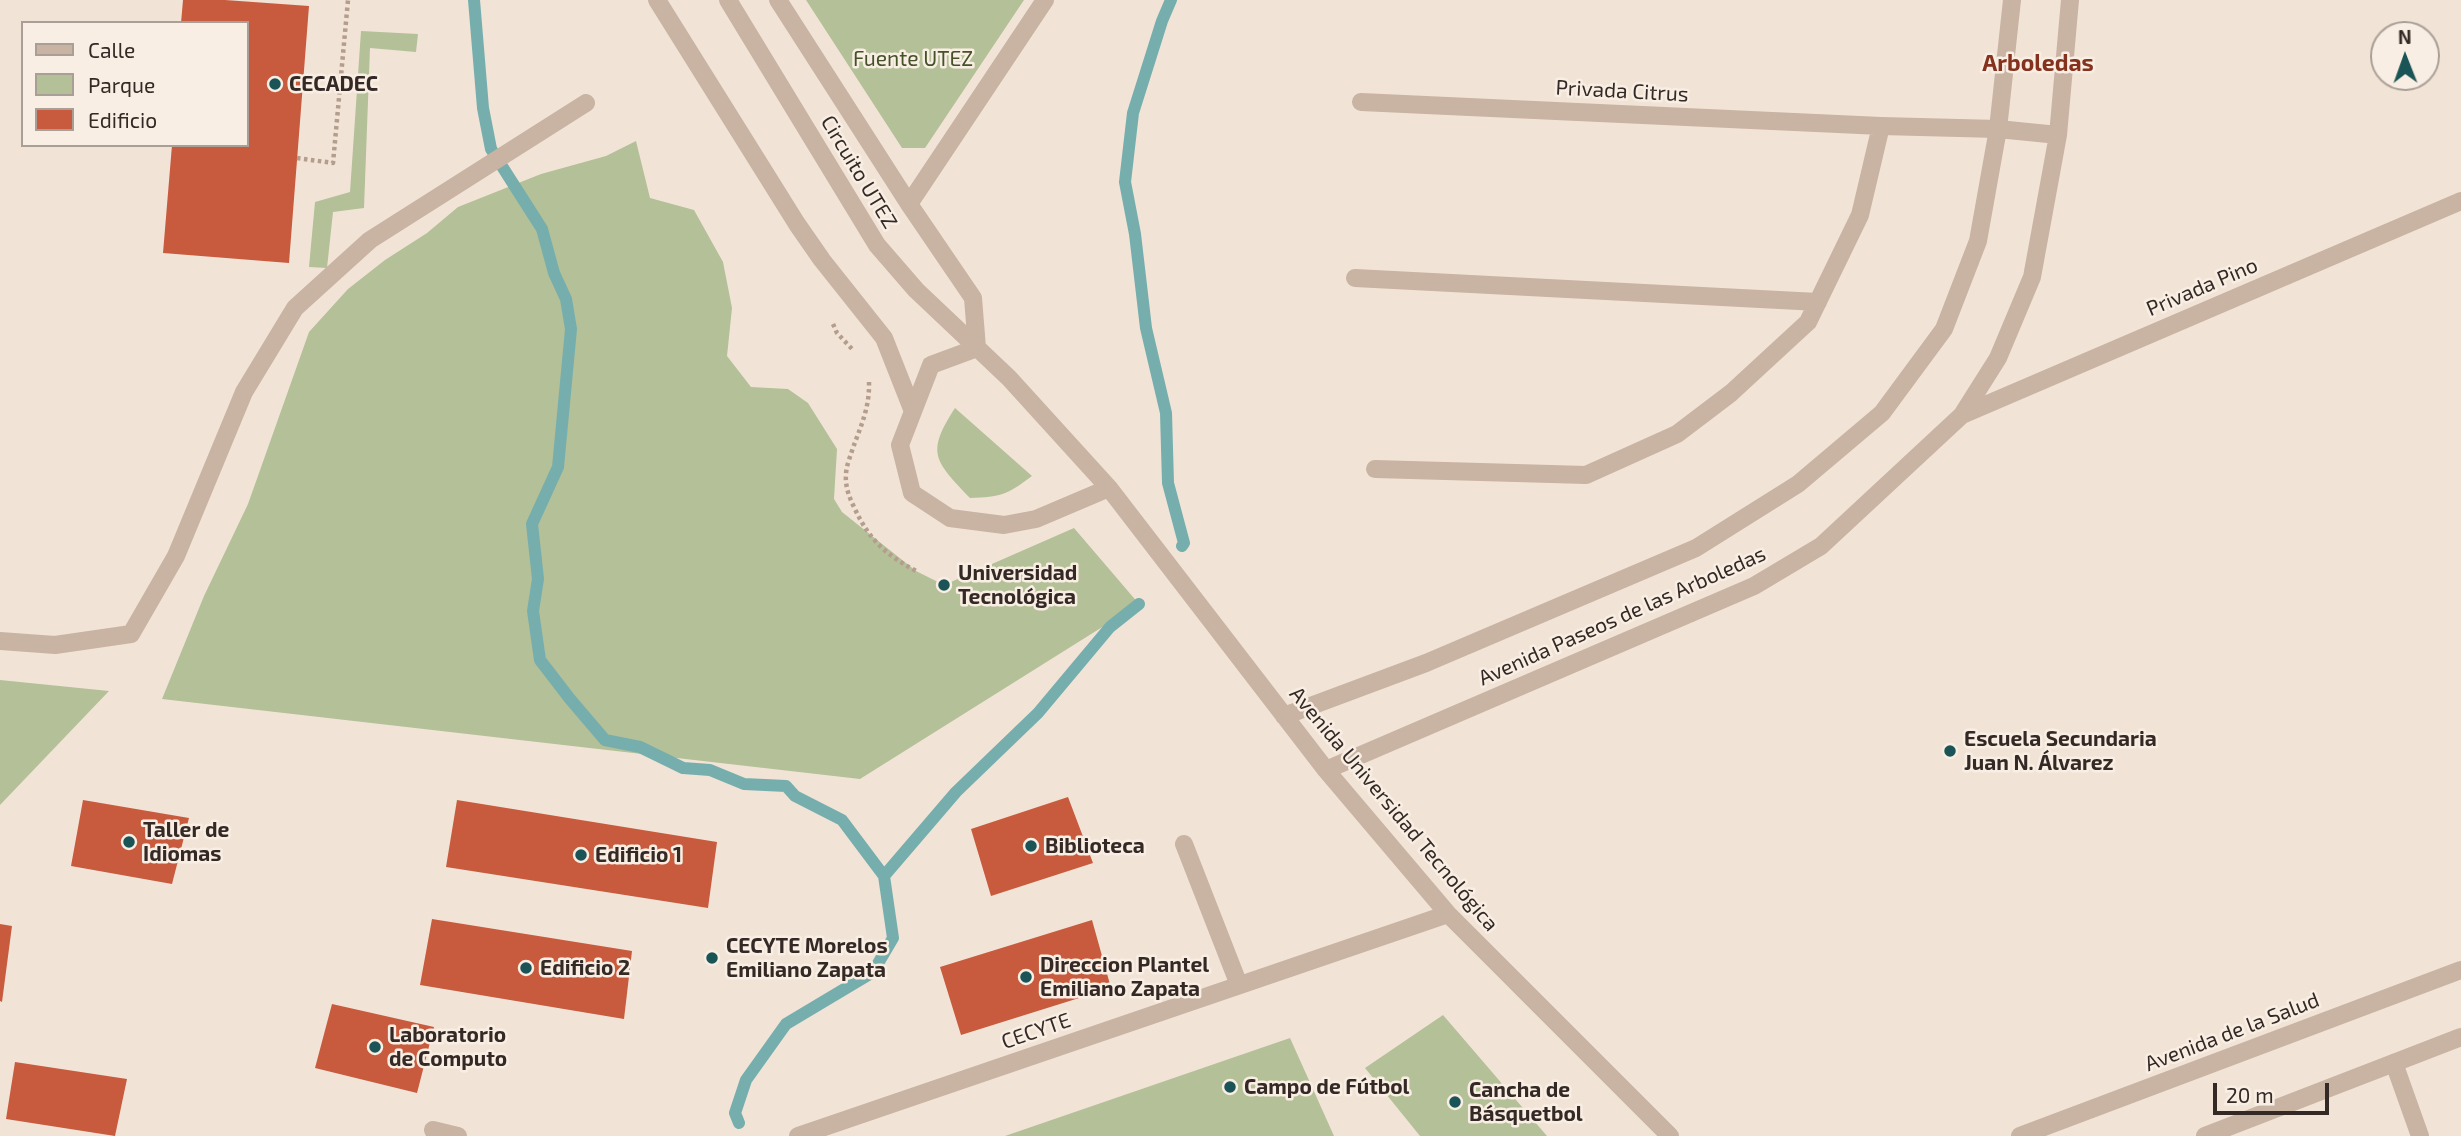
<!DOCTYPE html>
<meta charset="utf-8">
<style>
body{margin:0}
#map{position:relative;width:2461px;height:1136px;overflow:hidden;background:#f1e4d7;font-family:"Exo 2",sans-serif}
canvas{display:block}
.legend{position:absolute;left:21px;top:21px;width:228px;height:126px;box-sizing:border-box;background:#f9eee3;border:2px solid #aa9f97;margin:0;padding:9px 12px;list-style:none;font-size:21px;color:#342925}
.legend li{display:flex;align-items:center;gap:14px;height:35px}
.legend b{width:35px;border:2px solid #aa9f97}
.north{position:absolute;left:2370px;top:21px;width:70px;height:70px;box-sizing:border-box;background:#f9eee3;border:2px solid #aa9f97;border-radius:50%;rotate:359deg;font-size:19px;font-weight:700;line-height:28px;text-align:center;color:#342925}
.north::after{content:'';display:block;margin:auto;width:24px;height:32px;background:#1a5456;clip-path:polygon(50% 0,100% 100%,50% 72%,0 100%)}
.scale{position:absolute;left:2213px;top:1083px;width:116px;height:32px;box-sizing:border-box;border:4px solid #342925;border-top:0;padding-left:9px;font-size:21px;line-height:24px;white-space:nowrap;color:#342925;-webkit-text-stroke:5px #f9eee3;paint-order:stroke}
</style>
<div id="map">
<canvas width="2461" height="1136"></canvas>
<ul class="legend">
<li><b style="height:9px;background:#c9b3a3"></b>Calle</li>
<li><b style="height:19px;background:#b4c097"></b>Parque</li>
<li><b style="height:19px;background:#c85b3e"></b>Edificio</li>
</ul>
<div class="north">N</div>
<div class="scale">20 m</div>
</div>
<script>
const ctx = document.querySelector('canvas').getContext('2d');
ctx.lineJoin = 'round';
function fillPath(path, color) {
  ctx.fillStyle = color;
  ctx.fill(path, 'evenodd');
}
function trace(path, color, width, dash) {
  ctx.strokeStyle = color;
  ctx.lineWidth = width;
  ctx.lineCap = dash ? 'butt' : 'round';
  ctx.setLineDash(dash || []);
  ctx.stroke(path);
}
function drawText(font, color, halo, rows, align = 'center') {
  ctx.font = font + ' "Exo 2",sans-serif';
  ctx.lineWidth = 5;
  ctx.setLineDash([]);
  ctx.textBaseline = 'middle';
  ctx.strokeStyle = halo;
  ctx.fillStyle = color;
  for (const [text, x, y, turn = 0] of rows) {
    ctx.save();
    ctx.translate(x, y);
    ctx.rotate((+turn || 0) * Math.PI / 180);
    ctx.textAlign = isNaN(turn) ? turn : align;
    if (halo) ctx.strokeText(text, 0, 0);
    ctx.fillText(text, 0, 0);
    ctx.restore();
  }
}
fillPath(new Path2D(`
 M806,0H1024L925,148H902Z
 M361,31L418,34L416,52L370,48L364,208L333,212L327,268L309,267L315,202L350,192Z
 M636,141L650,198L694,210L723,262L732,308L727,356L751,387L788,389L808,403L837,449L834,499L842,512L916,571L944,585L1074,528L1139,604L860,779L162,699L204,596L248,504L309,332L348,289L385,260L427,233L458,207L541,174L606,156Z
 M955,408L1032,476C1007,495 1001,497 970,498C934,460 926,453 955,408Z
 M0,680L109,691L0,805Z
 M1443,1015L1547,1136H1420L1365,1068Z
 M1290,1038L1334,1136H1005Z`), '#b4c097');
trace(new Path2D(`
 M474,0L483,108L491,149L542,229L554,273L566,299L571,329L558,467L532,524L538,579L533,611L540,660L570,699L605,740L640,747L683,768L710,770L744,784L786,786L795,796L842,820L884,876
 M1171,0L1162,21L1133,113L1125,182L1135,234L1146,328L1166,413L1168,483L1184,543L1182,546
 M739,1123L735,1113L746,1080L786,1024L873,972L893,938L884,876L956,792L1038,713L1110,627L1139,604`), '#76aeae', 12);
fillPath(new Path2D(`
 M183,0H225L309,6L289,263L163,253L172,145H247V23H181Z
 M1068,797L1093,863L991,896L971,829Z
 M83,800L189,818L172,884L71,866Z
 M457,800L717,842L708,908L446,867Z
 M432,919L632,951L624,1019L420,985Z
 M1092,920L1111,988L961,1035L940,967Z
 M0,924L12,926L2,1002L0,1001Z
 M332,1004L434,1027L417,1093L315,1068Z
 M15,1062L127,1079L115,1136L6,1119Z`), '#c85b3e');
trace(new Path2D(`
 M297,158L333,163L348,0
 M833,324L837,333L853,350
 M869,382C870,412 857,433 849,460C843,477 846,491 854,507C869,540 885,554 916,571`), '#b59d8d', 4.5, [3.5, 3.5]);
trace(new Path2D(`
 M1184,844L1239,985
 M2394,1063L2420,1136`), '#c9b3a3', 18);
trace(new Path2D(`
 M657,0L797,224L822,260L884,338L912,409
 M728,0L877,245L916,290L1009,378L1109,488L1326,770L1448,914L1670,1136
 M778,0L909,204L973,298L977,348
 M1361,102L1881,126L1998,129L2058,135
 M909,204L1045,0
 M1355,278L1818,302
 M977,348L931,365L900,445L912,493L950,518L1004,525L1036,519L1109,488
 M1962,415L2461,201
 M1375,469L1586,475L1677,434L1731,393L1808,322L1860,215L1881,126
 M0,641L55,645L131,634L176,556L244,392L295,308L370,240L586,103
 M1284,716L1426,663L1696,548L1798,484L1882,413L1944,329L1978,241L1998,129L2012,0
 M1326,770L1754,586L1821,546L1962,415L1998,358L2032,277L2058,135L2070,0
 M433,1130L458,1136
 M798,1136L1448,914`), '#c9b3a3', 18);
trace(new Path2D(`
 M2020,1136L2461,970
 M2205,1136L2461,1037`), '#c9b3a3', 18);
for (const [x, y, r, color] of [
 [275,84,7,"#1a5456"],
 [944,585,7,"#1a5456"],
 [1950,751,7,"#1a5456"],
 [129,842,7,"#1a5456"],
 [1031,846,7,"#1a5456"],
 [581,855,7,"#1a5456"],
 [712,958,7,"#1a5456"],
 [526,968,7,"#1a5456"],
 [1026,977,7,"#1a5456"],
 [375,1047,7,"#1a5456"],
 [1230,1087,7,"#1a5456"],
 [1455,1102,7,"#1a5456"]
]) {
  const dot = new Path2D();
  dot.arc(x, y, r, 0, 2 * Math.PI);
  ctx.fillStyle = color;
  ctx.fill(dot);
  trace(dot, '#f9eee3', 2.5);
}
drawText('21px', '#455229', '#f9eee3', [
 ["Fuente UTEZ",913,59]
]);
drawText('bold 21px', '#342925', '#f9eee3', [
 ["CECADEC",289,84],
 ["Universidad",958,573],
 ["Tecnológica",958,597],
 ["Escuela Secundaria",1964,739],
 ["Juan N. Álvarez",1964,763],
 ["Taller de",143,830],
 ["Idiomas",143,854],
 ["Biblioteca",1045,846],
 ["Edificio 1",595,855],
 ["CECYTE Morelos",726,946],
 ["Emiliano Zapata",726,970],
 ["Direccion Plantel",1040,965],
 ["Emiliano Zapata",1040,989],
 ["Edificio 2",540,968],
 ["Laboratorio",389,1035],
 ["de Computo",389,1059],
 ["Campo de Fútbol",1244,1087],
 ["Cancha de",1469,1090],
 ["Básquetbol",1469,1114]
], 'left');
drawText('21px', '#342925', '#f9eee3', [
 ["Privada Citrus",1622,91,3],
 ["Circuito UTEZ",859,172,59],
 ["Privada Pino",2202,287,-23],
 ["Avenida Paseos de las Arboledas",1622,616,-24],
 ["Avenida Universidad Tecnológica",1394,809,50],
 ["CECYTE",1036,1031,-19],
 ["Avenida de la Salud",2232,1032,-21]
]);
drawText('bold 23px', '#84321d', '#f9eee3', [
 ["Arboledas",2038,63]
]);
</script>
